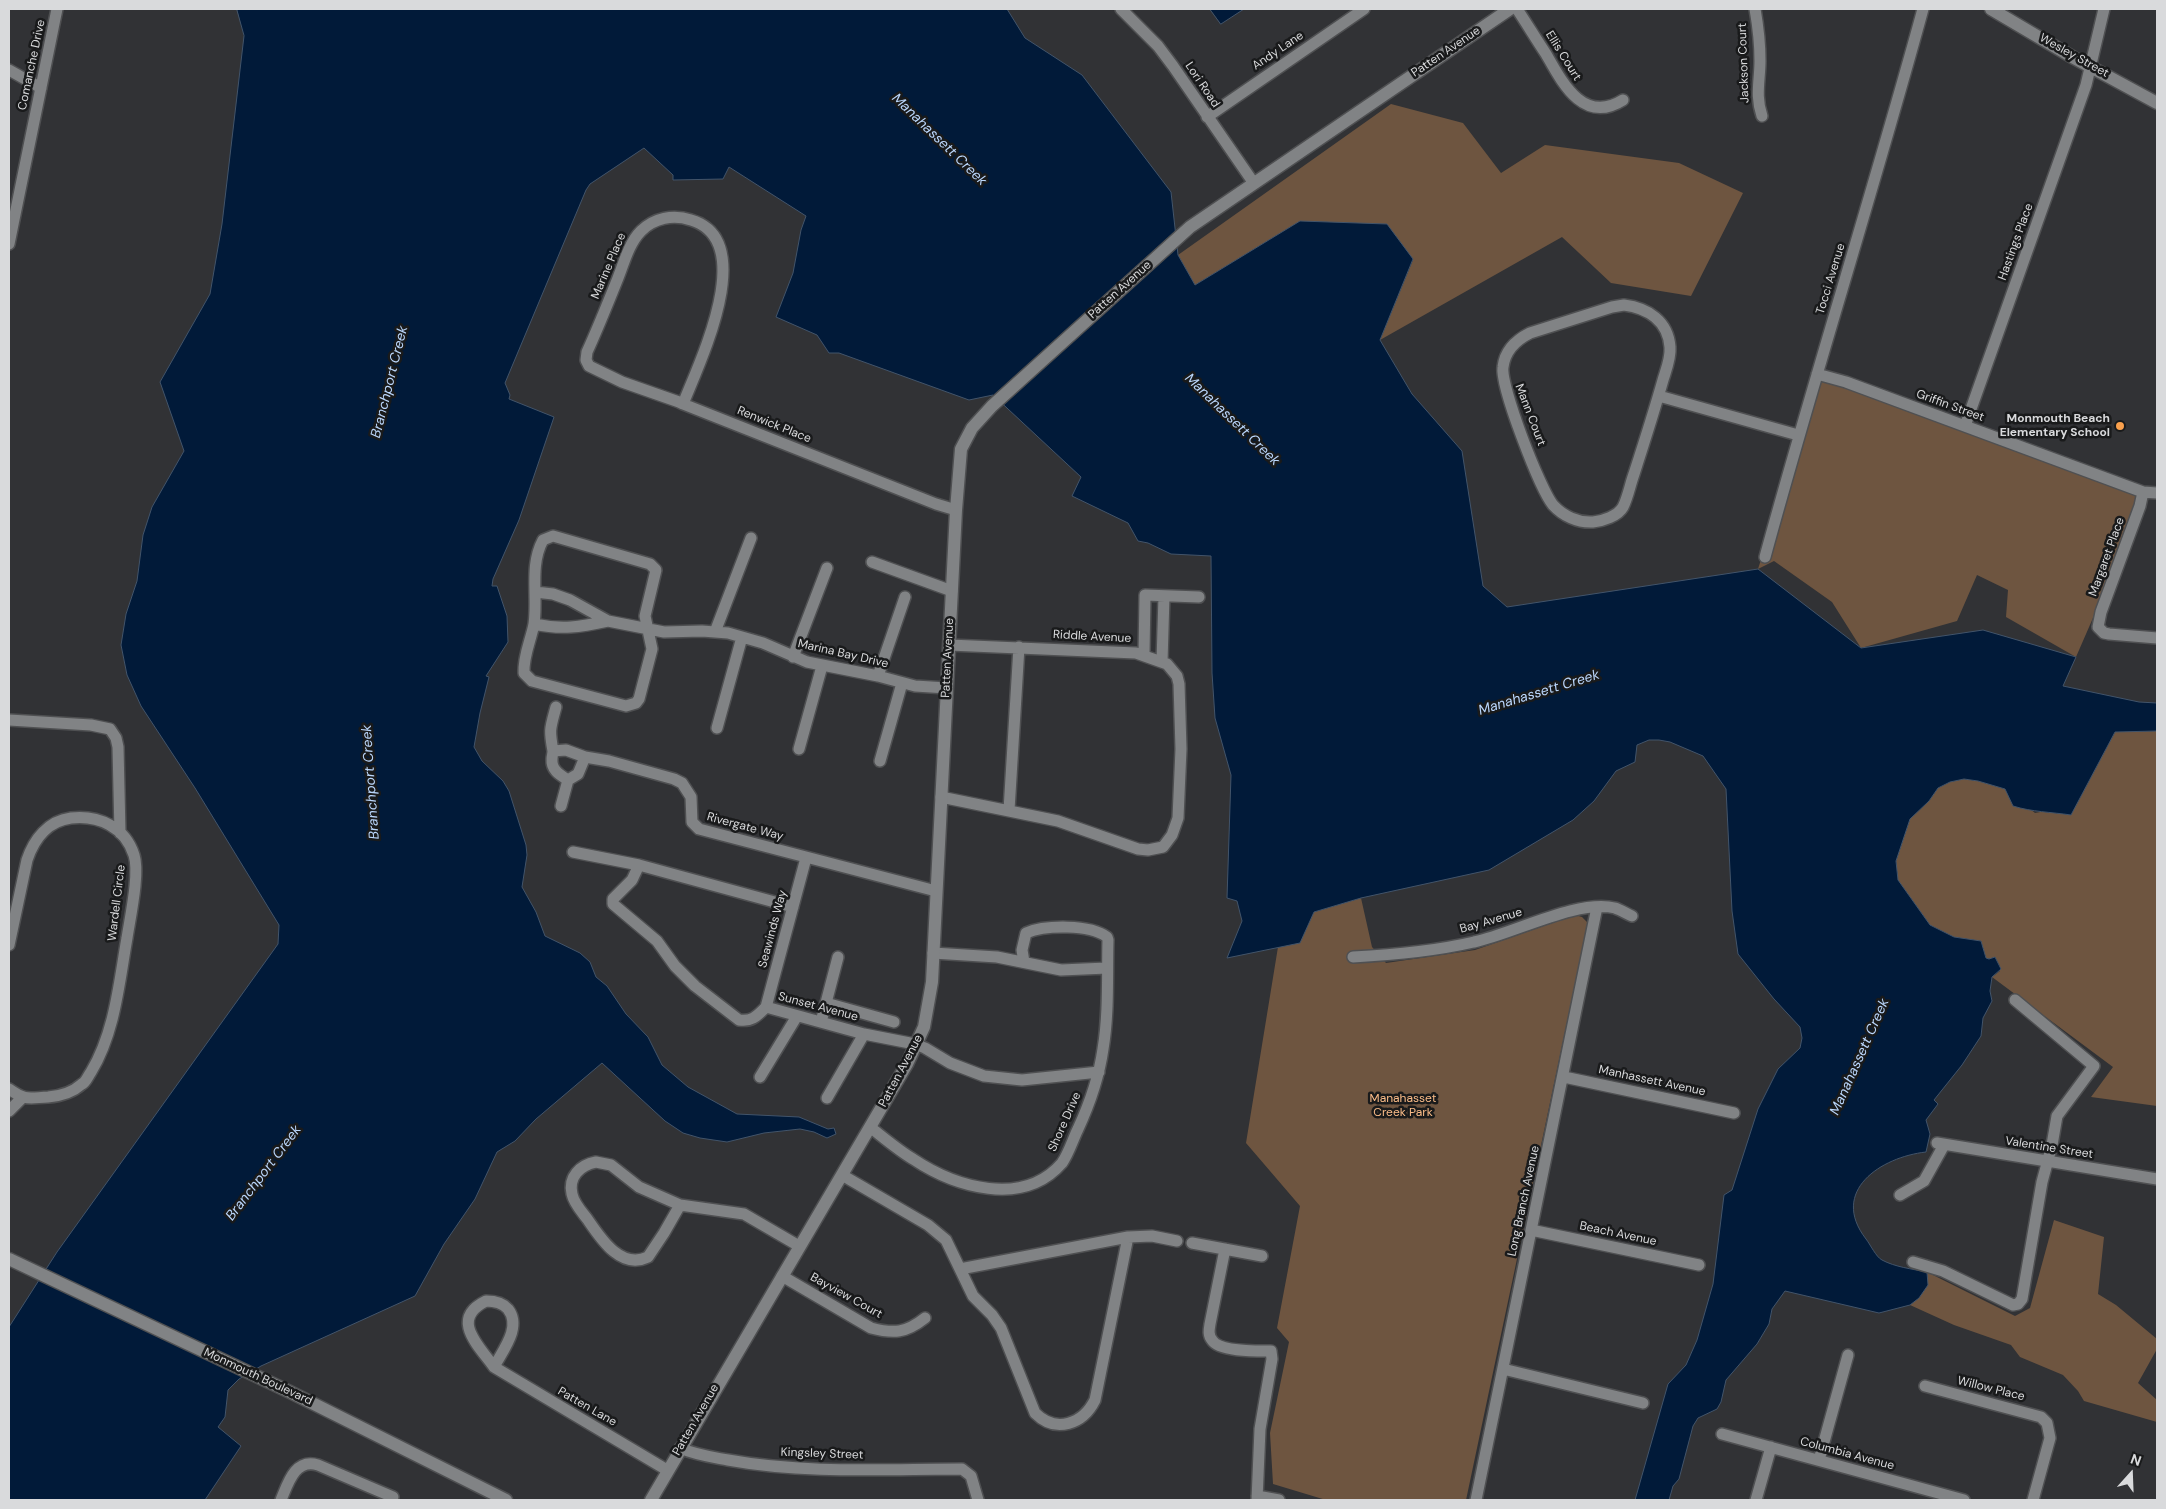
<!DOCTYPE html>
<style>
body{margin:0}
#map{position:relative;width:2166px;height:1509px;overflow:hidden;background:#313235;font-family:"DM Sans",sans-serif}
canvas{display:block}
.frame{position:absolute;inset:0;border:10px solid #d9dadc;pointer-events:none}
.north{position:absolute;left:2106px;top:1449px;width:50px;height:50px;-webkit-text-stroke:4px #191a1b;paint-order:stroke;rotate:20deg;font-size:14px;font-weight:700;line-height:20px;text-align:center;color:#d9dadc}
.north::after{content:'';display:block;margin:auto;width:18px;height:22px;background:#d9dadc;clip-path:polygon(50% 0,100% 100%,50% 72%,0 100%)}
</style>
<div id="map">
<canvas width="2166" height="1509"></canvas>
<div class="frame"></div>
<div class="north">N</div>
</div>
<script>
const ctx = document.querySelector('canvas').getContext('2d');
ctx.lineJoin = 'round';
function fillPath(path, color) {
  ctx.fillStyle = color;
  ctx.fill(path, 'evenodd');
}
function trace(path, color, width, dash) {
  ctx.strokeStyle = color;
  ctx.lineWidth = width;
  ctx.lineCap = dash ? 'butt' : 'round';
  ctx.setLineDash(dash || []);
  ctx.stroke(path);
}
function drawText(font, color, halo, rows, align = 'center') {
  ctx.font = font + ' "DM Sans",sans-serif';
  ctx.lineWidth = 5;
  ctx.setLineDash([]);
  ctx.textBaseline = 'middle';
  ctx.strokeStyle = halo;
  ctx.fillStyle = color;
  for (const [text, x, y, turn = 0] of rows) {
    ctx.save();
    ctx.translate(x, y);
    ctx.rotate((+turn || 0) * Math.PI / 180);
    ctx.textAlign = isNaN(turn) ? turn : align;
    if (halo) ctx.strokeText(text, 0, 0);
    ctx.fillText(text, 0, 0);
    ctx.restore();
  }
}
fillPath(new Path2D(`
 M1391,104L1463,123L1501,173L1545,145L1679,163L1743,193L1691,296L1611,283L1562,237L1380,340L1413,260L1300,221L1195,285L1178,255Z
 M1820,374L2146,496L2076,657L2006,617L2008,590L1977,575L1957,621L1861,648L1832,602L1774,561L1758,569Z
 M2157,731V1106L2091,1097L2113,1067L1992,977L2000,971V966L1995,957L1989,959L1986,958L1981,941L1954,937L1930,925L1898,880L1896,861L1910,819L1929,801L1938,788L1950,782L1964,779L1978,781L2005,789L2035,813L2046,811L2071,815L2115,732Z
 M1361,898L1372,947L1386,963L1475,950L1575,915L1582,917L1588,923L1466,1500H1326L1273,1484L1270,1433L1289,1342L1277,1328L1300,1206L1246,1143L1278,947L1300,942L1314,912Z
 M2054,1220L2104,1237L2098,1294L2116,1305L2157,1339V1349L2138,1383L2157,1400V1422L2084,1401L2078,1391L2063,1375L2020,1357L2011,1345L1954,1325L1910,1305L1927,1272L2015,1316L2030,1308Z`), '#6e5540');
const water = new Path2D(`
 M237,9H1007L1025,38L1082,75L1171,192L1178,255L1195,285L1300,221L1387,224L1413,259L1380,340L1412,394L1462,451L1483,586L1507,607L1758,569L1861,648L1983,630L2076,657L2063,686L2139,702L2157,703V731L2115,732L2071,815C2051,812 2032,812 2013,806L2005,789L1978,781L1964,779L1950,782L1938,788L1929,801L1910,819L1896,861L1898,880L1930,925L1954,937L1981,941L1986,958L1989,959L1995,957L2001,969L1992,977L1990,991L1992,1001L1983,1018L1981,1036L1962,1065L1934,1100L1938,1104L1926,1120L1930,1134L1926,1152C1881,1157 1829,1191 1866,1239C1870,1244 1876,1257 1882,1260C1895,1267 1912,1269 1927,1272L1928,1285L1919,1298L1910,1305L1879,1313L1785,1291L1772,1309L1769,1324L1757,1344L1726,1380L1721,1402L1717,1409L1698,1418L1693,1426L1679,1479L1673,1486L1669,1500H1635L1668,1384L1686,1365L1697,1340L1713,1284L1724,1195L1732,1190L1758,1109L1778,1069L1800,1048L1802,1038L1800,1027L1774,999L1738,954L1732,911L1726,789L1703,756L1670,742L1659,740H1649L1637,745L1635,762L1616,771L1594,801L1573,820L1489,870L1361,898L1314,912L1300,943L1227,958L1242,921L1237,901L1227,898L1231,775L1215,718L1212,673L1211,556L1171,554L1148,543L1138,541L1128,523L1072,496L1081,477L993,395L969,400L839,353H829L817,335L776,317L793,273L801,230L806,216L729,167L723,179L673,180V175L644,148L590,184L586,190L505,383L510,395L509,399L554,417L519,520L493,579L492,586H497L507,616L508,642L486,676L489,677L480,713L474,747L482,761L503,781L509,791L526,845L527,855L522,887L536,912L545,936L580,953L590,962L596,977L607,986L626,1014L648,1037L662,1065L688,1087L737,1114L799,1117L828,1129L834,1128L836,1134L827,1138L814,1132L800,1129L764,1133L727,1142L700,1138L683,1133L665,1121L602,1063L536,1119L515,1141L497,1152L475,1199L444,1244L415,1296L261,1366L239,1379L228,1390L225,1417L218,1427L241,1446L205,1500H9V1327L57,1252L278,944L279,925L195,788L141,706L127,675L121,645L126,614L137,581L143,535L152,507L184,451L160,382L210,294L222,224L244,36Z
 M1210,9H1244L1221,24Z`);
fillPath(water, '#011a39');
trace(water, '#42546a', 1);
const street = new Path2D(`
 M1121,9L1158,46L1173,66L1253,182
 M1517,9C1527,24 1536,39 1546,54C1562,82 1583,125 1623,100
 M1755,9C1758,26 1760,43 1760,61C1760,80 1755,96 1762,116
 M9,70L41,88
 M1207,117L1364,9
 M9,244L57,9
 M1624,305C1648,308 1668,321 1670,347C1671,358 1666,370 1663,380C1654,412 1644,443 1634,474C1630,485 1628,497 1623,507C1618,516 1603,521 1593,522C1578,523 1563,516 1553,505C1540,489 1500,386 1503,367C1505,350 1516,340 1530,333L1612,307Z
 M1817,374L1846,382L2143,492L2157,493
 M1659,396L1798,435
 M683,404C700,361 759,240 691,220C673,214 654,218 641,231C629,243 624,263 618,278C608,303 598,328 587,352L586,360L589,366L622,382L679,402L683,404L936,504L956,510
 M1965,426L2086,85L2104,9
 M2143,492L2140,506L2101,612L2098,627L2104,633L2109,634L2157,638
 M553,536L650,564L656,570L645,616L652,649L639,699L636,703L626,706L532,681L524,673C523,656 531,640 534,624C538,596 529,566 543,540Z
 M1765,557C1815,374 1873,192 1923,9
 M872,562L952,591
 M535,592L553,594L570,600L608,621L664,632L702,631L728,633L763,643L807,662L878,676L915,686L947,688
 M534,624C562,630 580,627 608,621
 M715,632L751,538
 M1144,654L1145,595L1199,597
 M793,657L827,568
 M1162,662L1164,596
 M878,676L905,597
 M556,707C550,729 549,729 553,751C553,754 552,756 552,759C551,770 560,775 568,780L578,774L585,757
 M9,720L91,725L110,729L116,738L118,747L120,833
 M717,728L742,637
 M799,749L822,666
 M553,751L566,750L585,757L609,761L674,779L682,783L691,797L692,822L699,829L936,891
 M880,761L902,683
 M941,797L1058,821L1138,849L1148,850L1163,847L1172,835L1178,818L1181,749L1179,684L1177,676L1167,664L1136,653L949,645
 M561,806L568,780
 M1009,810L1019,647
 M573,852L639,865L793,907
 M639,865L632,880L613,899V904L657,941L675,966L695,986L739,1020C752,1022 757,1016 766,1007L864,1034L915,1044L925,1048L950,1063L984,1076L1022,1080L1099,1072
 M9,945L27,860C34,839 48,821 71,818C99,815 125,827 134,855C140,873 130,918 127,938C119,983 115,1032 91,1072C88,1076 86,1082 82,1084C72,1093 61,1096 48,1097C28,1098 26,1101 9,1089
 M933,953L997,957L1061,970L1107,968
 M1353,957C1393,955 1435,951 1474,942C1513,934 1577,899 1615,908C1621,910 1627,914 1632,916
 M826,1003L894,1022
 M766,1007L806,858
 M821,1022L838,957
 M760,1077L797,1016
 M1564,1077L1734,1113
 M827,1098L864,1034
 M9,1111L22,1098
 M870,1127C884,1138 898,1150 913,1159C955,1187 1023,1208 1062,1163C1069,1153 1073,1139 1078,1129C1090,1103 1099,1077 1103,1049C1109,1013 1107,976 1108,940L1107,937C1090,924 1045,925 1026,933L1022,950L1024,962
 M1937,1143L2157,1179
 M596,1162L611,1165L639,1187L680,1205L664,1233L648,1257C621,1270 601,1239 588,1220C583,1213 574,1204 572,1194C568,1177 580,1165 596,1162Z
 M842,1175L928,1225L946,1240L973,1296L992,1315L1001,1328L1035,1413C1056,1434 1083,1424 1095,1400L1128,1237
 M1900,1195L1924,1181L1944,1145
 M680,1205L744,1214L799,1246
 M1531,1230L1699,1265
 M1192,1243L1262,1256
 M1225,1249L1210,1324C1209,1330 1208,1335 1212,1340C1219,1352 1258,1351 1271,1351L1272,1359L1260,1429L1257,1500
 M1913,1262L1943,1271L2013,1305L2018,1304L2022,1299L2042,1182L2052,1145L2057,1116L2094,1066L2015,1000
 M960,1269L1128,1237L1152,1236L1177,1241
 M782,1276L871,1328C894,1334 906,1333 925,1318
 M486,1301C494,1301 502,1302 508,1309C522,1327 503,1350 494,1367C479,1346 449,1319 486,1301Z
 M494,1367L667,1470
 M1503,1369L1643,1403
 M1925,1386L2041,1417L2047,1423L2050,1438L2033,1500
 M1722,1434L1964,1500
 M680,1448C696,1455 712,1457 728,1460C805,1474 885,1469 962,1469L971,1476L978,1500
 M1819,1460L1848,1355
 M1257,1496L1279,1500
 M281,1500C288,1483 295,1458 318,1465L393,1497L391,1500
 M1476,1500L1597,907
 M1756,1500L1771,1447`);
const secondary = new Path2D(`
 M1991,9L2074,58L2157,103
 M9,1259L290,1392L506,1500
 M651,1500L907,1064L924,1027L932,982L956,510L961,449L972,428L992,406L1190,227L1510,9`);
trace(street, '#4f5052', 14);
trace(secondary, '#4f5052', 15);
trace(street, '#818385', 11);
trace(secondary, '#818385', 12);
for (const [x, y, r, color] of [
 [2120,426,5,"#f9a04d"]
]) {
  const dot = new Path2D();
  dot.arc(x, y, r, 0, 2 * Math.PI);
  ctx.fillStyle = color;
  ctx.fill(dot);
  trace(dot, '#191a1b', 2);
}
drawText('12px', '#d9dadc', '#191a1b', [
 ["Andy Lane",1278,51,-34],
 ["Patten Avenue",1446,52,-34],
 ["Ellis Court",1563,56,58],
 ["Wesley Street",2074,56,29],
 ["Jackson Court",1744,63,-92],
 ["Comanche Drive",32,65,-78],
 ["Lori Road",1202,85,56],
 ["Hastings Place",2016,242,-70],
 ["Marine Place",609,266,-67],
 ["Tocci Avenue",1831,279,-73],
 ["Patten Avenue",1120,290,-42],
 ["Griffin Street",1950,406,20],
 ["Mann Court",1530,415,69],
 ["Renwick Place",774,425,22],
 ["Margaret Place",2107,557,-70],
 ["Riddle Avenue",1092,637,3],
 ["Marina Bay Drive",843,654,13],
 ["Patten Avenue",948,658,-87],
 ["Rivergate Way",745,827,15],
 ["Wardell Circle",117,903,-83],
 ["Bay Avenue",1491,921,-16],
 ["Seawinds Way",773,929,-75],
 ["Sunset Avenue",818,1007,15],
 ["Patten Avenue",901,1071,-62],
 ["Manhassett Avenue",1652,1081,12],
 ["Shore Drive",1065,1122,-66],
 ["Valentine Street",2049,1148,9],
 ["Long Branch Avenue",1524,1201,-78],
 ["Beach Avenue",1618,1234,12],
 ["Bayview Court",846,1296,29],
 ["Monmouth Boulevard",258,1377,25],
 ["Willow Place",1991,1389,14],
 ["Patten Lane",587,1407,30],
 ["Patten Avenue",696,1420,-60],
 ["Kingsley Street",822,1454,2],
 ["Columbia Avenue",1847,1454,15]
]);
drawText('bold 12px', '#d9dadc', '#191a1b', [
 ["Monmouth Beach",2110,419],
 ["Elementary School",2110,433]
], 'right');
drawText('12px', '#fabc88', '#191a1b', [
 ["Manahasset",1403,1099],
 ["Creek Park",1403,1113]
]);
drawText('italic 14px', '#bad6fb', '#191a1b', [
 ["Manahassett Creek",939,140,44],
 ["Branchport Creek",390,382,-76],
 ["Manahassett Creek",1232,420,44],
 ["Manahassett Creek",1539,693,-17],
 ["Branchport Creek",371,782,-94],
 ["Manahassett Creek",1860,1057,-66],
 ["Branchport Creek",264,1173,-53]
]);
</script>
